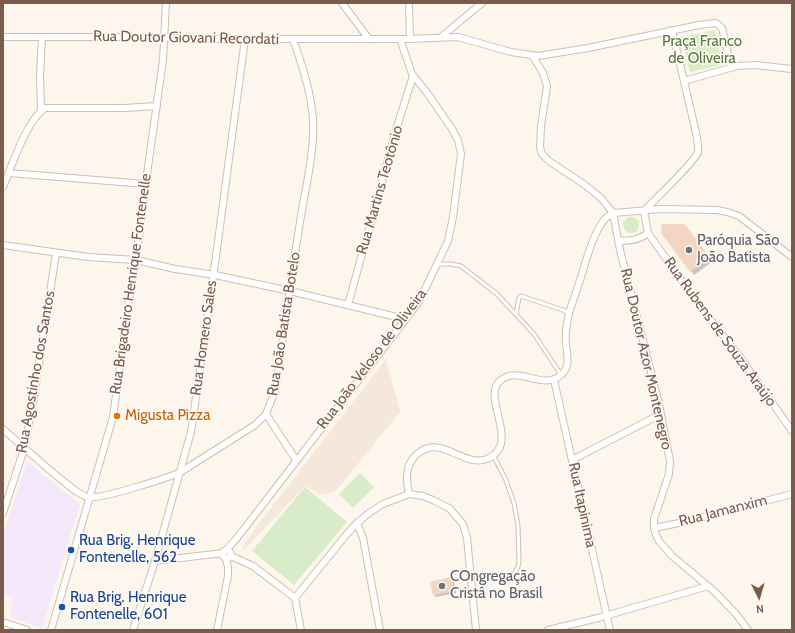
<!DOCTYPE html>
<meta charset="utf-8">
<style>
body{margin:0}
#map{position:relative;width:795px;height:633px;overflow:hidden;background:#fdf6ec;font-family:Cabin,sans-serif}
canvas{display:block}
.frame{position:absolute;inset:0;border:4px solid #7a5c4d;pointer-events:none}
.north{position:absolute;left:739px;top:577px;width:40px;height:40px;-webkit-text-stroke:3px #fffaf3;paint-order:stroke;rotate:175deg;font-size:11px;font-weight:700;line-height:16px;text-align:center;color:#7a5c4d}
.north::after{content:'';display:block;margin:auto;width:14px;height:18px;background:#7a5c4d;clip-path:polygon(50% 0,100% 100%,50% 72%,0 100%)}
</style>
<div id="map">
<canvas width="795" height="633"></canvas>
<div class="frame"></div>
<div class="north">N</div>
</div>
<script>
const ctx = document.querySelector('canvas').getContext('2d');
ctx.lineJoin = 'round';
function fillPath(path, color) {
  ctx.fillStyle = color;
  ctx.fill(path, 'evenodd');
}
function trace(path, color, width, dash) {
  ctx.strokeStyle = color;
  ctx.lineWidth = width;
  ctx.lineCap = dash ? 'butt' : 'round';
  ctx.setLineDash(dash || []);
  ctx.stroke(path);
}
function drawText(font, color, halo, rows, align = 'center') {
  ctx.font = font + ' Cabin,sans-serif';
  ctx.lineWidth = 3;
  ctx.setLineDash([]);
  ctx.textBaseline = 'middle';
  ctx.strokeStyle = halo;
  ctx.fillStyle = color;
  for (const [text, x, y, turn = 0] of rows) {
    ctx.save();
    ctx.translate(x, y);
    ctx.rotate((+turn || 0) * Math.PI / 180);
    ctx.textAlign = isNaN(turn) ? turn : align;
    if (halo) ctx.strokeText(text, 0, 0);
    ctx.fillText(text, 0, 0);
    ctx.restore();
  }
}
fillPath(new Path2D(`
 M386,359L400,412L336,491L321,495L305,486L243,551V546L257,526Z`), '#f5e8da');
fillPath(new Path2D(`
 M27,461L80,504L42,628L9,617L13,597L3,593V536Z`), '#f3e8fa');
fillPath(new Path2D(`
 M715,30L721,59V65L690,72L682,37Z
 M623 225a8 8 0 1 1 16 0a8 8 0 1 1-16 0Z
 M360,473L374,487L353,508L339,494Z
 M305,487L347,522L294,585L252,551Z`), '#d8ecc9');
fillPath(new Path2D(`
 M688,229L712,262L694,275L662,233Z
 M451,578L454,581L456,593L436,597L434,595Z`), '#0003');
fillPath(new Path2D(`
 M662,224H685L710,258L690,272L661,233Z
 M451,577L454,591L433,595L430,582Z`), '#f3d5c3');
const service = new Path2D(`
 M437,264H451L461,266L497,294L534,334L561,375
 M516,314L519,298L521,296L560,309L570,313
 M493,455L505,478L514,503L518,526L519,560L518,567L511,579`);
const minor = new Path2D(`
 M342,3L369,39
 M409,3L410,39
 M3,37H153L199,39H407L458,37L511,52L538,56L588,48L699,25L716,23L722,28L731,67
 M441,37L482,3
 M532,55L543,73L547,86L541,126L540,147L542,154L549,161L585,185L601,198L613,213L620,250L659,404L670,461L669,474L654,519V528L656,535L659,541L671,555L715,592L736,614L748,630
 M684,81L737,66L755,65L792,69
 M41,111L40,74L42,37
 M9,173L146,184
 M3,187C12,166 26,121 45,108H124L157,106
 M644,211L648,233L700,306L742,360L792,431
 M644,211C654,200 695,162 698,152C699,147 697,142 697,137L672,30
 M618,240C630,242 639,240 648,233
 M3,245L88,257L136,260L175,269L215,275L290,291L405,319
 M348,305L396,130L413,76
 M554,380L610,630
 M266,414L296,460
 M3,429C21,445 39,461 58,477C68,484 76,494 88,497C100,500 166,478 179,473L255,425L266,414L275,391L279,367C286,318 292,270 300,222C305,190 315,151 313,119C311,92 302,65 293,39
 M572,460L661,414
 M409,494C406,481 405,465 416,455C440,432 462,468 487,459C523,444 479,396 501,380C519,365 542,391 561,375C571,366 567,356 566,344C565,337 566,330 567,323C569,309 576,294 580,280C586,262 590,242 600,226C603,220 608,216 613,213L661,209L717,210L727,212L739,216L792,257
 M3,513L24,449L34,396L56,253
 M357,523L363,538L380,630
 M654,528L684,522L792,494
 M227,550L230,552L231,555L229,558L226,559L223,556L224,551C228,550 240,534 244,529L418,303L427,285L448,241L453,217L461,154L458,140L452,129L428,94L412,74L400,39
 M231,556L253,566L295,598
 M155,561L223,553
 M3,622L27,630
 M51,630L113,417L130,293L136,260L148,167L163,60L166,3
 M133,630L155,561L191,432L217,249L245,39
 M217,630L228,576V567L226,559
 M301,630L295,598L346,535L357,523L369,513L383,504L409,494L423,496L433,500L449,508L463,524L467,538L476,630
 M548,630L598,618L708,586`);
trace(service, '#d1beb0', 5);
trace(minor, '#d1beb0', 8);
trace(service, '#fff', 3);
trace(minor, '#fff', 6);
for (const [x, y, r, color] of [
 [689,250,4,"#6b7280"],
 [117,416,4,"#e8710a"],
 [71,550,4,"#1a4fb4"],
 [442,586,4,"#6b7280"],
 [62,607,4,"#1a4fb4"]
]) {
  const dot = new Path2D();
  dot.arc(x, y, r, 0, 2 * Math.PI);
  ctx.fillStyle = color;
  ctx.fill(dot);
  trace(dot, '#fffaf3', 1.5);
}
drawText('15px', '#7a5c4d', '#fffaf3', [
 ["Rua Doutor Giovani Recordati",186,38,1],
 ["Rua Martins Teotônio",380,190,-74],
 ["Rua Brigadeiro Henrique Fontenelle",131,284,-82],
 ["Rua João Batista Botelo",284,324,-81],
 ["Rua Rubens de Souza Araújo",720,332,54],
 ["Rua Homero Sales",204,338,-82],
 ["Rua João Veloso de Oliveira",372,359,-53],
 ["Rua Doutor Azor Montenegro",646,359,77],
 ["Rua Agostinho dos Santos",36,372,-80],
 ["Rua Itapinima",582,505,78],
 ["Rua Jamanxim",723,511,-14]
]);
drawText('15px', '#537a41', '#fffaf3', [
 ["Praça Franco",702,42],
 ["de Oliveira",702,59]
]);
drawText('15px', '#5b616d', '#fffaf3', [
 ["Paróquia São",697,241],
 ["João Batista",697,258],
 ["COngregação",450,577],
 ["Cristâ no Brasil",450,594]
], 'left');
drawText('15px', '#c56008', '#fffaf3', [
 ["Migusta Pizza",125,416]
], 'left');
drawText('15px', '#164399', '#fffaf3', [
 ["Rua Brig. Henrique",79,541],
 ["Fontenelle, 562",79,558],
 ["Rua Brig. Henrique",70,598],
 ["Fontenelle, 601",70,615]
], 'left');
</script>
